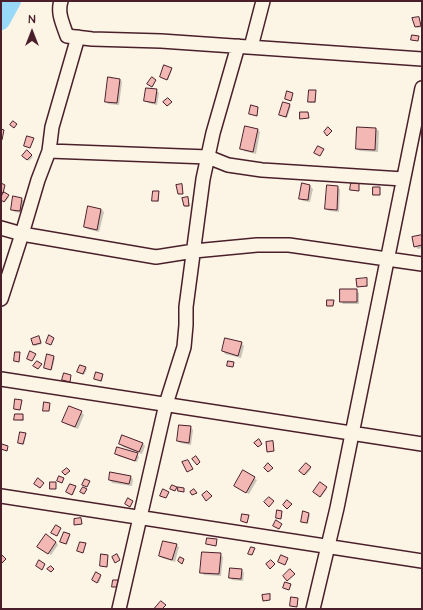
<!DOCTYPE html>
<style>
body{margin:0}
#map{position:relative;width:423px;height:610px;overflow:hidden;background:#fcf5e5;font-family:"Architects Daughter",sans-serif}
canvas{display:block}
.frame{position:absolute;inset:0;border:2px solid #4a1f2b;pointer-events:none}
.north{position:absolute;left:12px;top:12px;width:40px;height:40px;-webkit-text-stroke:3px #fcf5e5;paint-order:stroke;rotate:0deg;font-size:11px;font-weight:700;line-height:16px;text-align:center;color:#4a1f2b}
.north::after{content:'';display:block;margin:auto;width:14px;height:18px;background:#4a1f2b;clip-path:polygon(50% 0,100% 100%,50% 72%,0 100%)}
</style>
<div id="map">
<canvas width="423" height="610"></canvas>
<div class="frame"></div>
<div class="north">N</div>
</div>
<script>
const ctx = document.querySelector('canvas').getContext('2d');
ctx.lineJoin = 'round';
function fillPath(path, color) {
  ctx.fillStyle = color;
  ctx.fill(path, 'evenodd');
}
function trace(path, color, width, dash) {
  ctx.strokeStyle = color;
  ctx.lineWidth = width;
  ctx.lineCap = dash ? 'butt' : 'round';
  ctx.setLineDash(dash || []);
  ctx.stroke(path);
}
fillPath(new Path2D(`
 M419,18L422,27L417,28L414,19Z
 M171,69L172,70L168,80L162,78Z
 M109,78L120,79L122,82L119,105L108,104L106,101Z
 M156,90L159,93L157,105L148,103L146,101Z
 M315,91L316,103H310L309,102Z
 M284,103L291,106L287,118L280,115Z
 M246,127L258,130L260,132L256,154L244,151L241,148Z
 M358,128L376,129L379,131L378,152L360,151L357,149Z
 M27,152L33,157L29,161L24,156Z
 M303,185L310,186L313,189L310,202L303,201L300,199Z
 M338,187L340,190L339,212L329,211L326,209Z
 M159,192V202L154,201L153,200Z
 M5,193L9,197L5,202L1,199Z
 M188,198L190,206L185,207L184,199Z
 M21,199L24,201L22,213L14,212L12,209Z
 M89,207L101,209L104,212L99,232L87,229L85,227Z
 M422,236V248L418,249L415,246Z
 M366,279L368,287L358,286Z
 M356,290L359,293V304H343L341,301Z
 M39,338L42,344L35,346L34,345Z
 M241,343L244,346L241,358L225,354L223,351Z
 M48,355L55,358L52,370L46,369Z
 M86,368L87,369L84,375L80,373Z
 M102,375L103,376L102,382L95,379Z
 M21,401V410H16L15,409Z
 M81,412L84,415L78,429L66,424L63,421Z
 M23,415L24,421L15,420Z
 M191,427L193,430L191,445L180,443L178,441Z
 M25,434L26,435L24,445L20,444L19,443Z
 M142,443L145,446L142,454L123,447L120,444Z
 M116,454H137L139,457L137,462L118,456Z
 M306,464L311,469L306,475L300,471Z
 M244,471L257,480L249,494L238,488Z
 M131,477L133,479L132,486L112,483L110,480Z
 M320,484L327,489L321,497L314,492Z
 M75,487L76,488L73,495L68,493Z
 M309,514L310,515L308,524L303,522L302,521Z
 M69,535L70,536L67,545L61,542Z
 M56,542L58,545L51,555L41,549Z
 M176,545L179,547L175,562L162,558L160,556Z
 M220,554L223,557L221,576L204,575L201,572Z
 M231,569L242,570L244,573L243,581L232,580L230,578Z
 M100,576L101,577L99,583L94,581Z`), '#0003');
trace(new Path2D(`
 M1,21L12,1`), '#98d8f9', 18);
const building = new Path2D(`
 M419,17L421,26L415,27L412,18Z
 M412,35L419,36L418,41L411,40Z
 M164,65L172,68L167,80L160,77Z
 M108,77L120,79L117,103L105,102Z
 M152,77L156,80L152,87L147,84Z
 M146,88L157,89L155,103L144,101Z
 M309,90H316L315,102H308Z
 M287,91L293,93L291,101L285,99Z
 M168,98L172,102L167,106L163,102Z
 M283,102L290,104L286,117L279,115Z
 M251,105L258,107L257,116L249,114Z
 M300,112H308L309,118L300,119Z
 M13,121L17,124L14,128L10,125Z
 M245,126L258,129L253,152L240,149Z
 M328,127L332,131L327,136L324,132Z
 M357,127L376,128L375,150L356,149Z
 M1,129L4,130L2,140H1Z
 M27,136L34,138L30,148L24,146Z
 M318,146L324,149L320,156L314,153Z
 M27,150L32,155L27,160L22,156Z
 M1,183L5,185L3,193L1,192Z
 M302,183L310,185L308,200L299,199Z
 M351,183H359V191L350,190Z
 M182,184L183,194H178L176,185Z
 M327,185L338,186L337,210L325,209Z
 M373,187H380V195H373Z
 M153,191H159L158,201H152Z
 M4,192L9,195L4,202L1,200V197Z
 M13,196L22,198L20,211L11,210Z
 M188,197L189,206H184L182,198Z
 M88,206L101,209L97,230L84,227Z
 M422,235V245L414,247L412,237Z
 M367,278V286L357,287L356,279Z
 M340,289H357V302H340Z
 M327,300H334L333,306H327Z
 M49,335L54,338L51,345L46,343Z
 M39,336L41,343L33,345L31,339Z
 M225,338L242,342L238,356L222,351Z
 M30,351L36,354L32,361L27,359Z
 M15,352H20L19,362L14,361Z
 M47,354L54,356L51,370L44,368Z
 M37,361L42,364L38,369L33,366Z
 M228,361L234,362L233,367L227,366Z
 M80,365L86,367L83,374L77,372Z
 M96,372L103,374L101,381L94,379Z
 M64,373L71,375L70,382L62,380Z
 M15,399L22,400L20,410L14,409Z
 M44,402L50,403L49,411H43Z
 M69,406L82,411L75,427L62,422Z
 M15,414H23V420H14Z
 M179,425L191,426L189,443L177,441Z
 M20,432L26,433L23,444L18,443Z
 M122,435L143,443L139,452L119,444Z
 M259,439L262,444L258,447L254,443Z
 M273,441L274,451L267,452L266,442Z
 M2,444L8,446L7,451L1,449Z
 M117,447L138,453L135,461L115,454Z
 M196,456L200,462L197,465L192,459Z
 M188,460L193,469L187,472L182,462Z
 M268,463L273,468L268,472L264,468Z
 M306,463L311,467L304,475L299,471Z
 M67,468L70,471L65,475L62,472Z
 M243,470L255,477L246,493L234,486Z
 M110,472L131,476L129,484L109,480Z
 M59,476L64,478L62,483L57,481Z
 M38,478L44,483L40,488L34,484Z
 M85,479L90,481L87,487L82,485Z
 M50,482H56V489H50Z
 M320,482L327,487L320,497L313,492Z
 M70,484L76,486L72,495L66,492Z
 M172,485L177,487L175,491L170,489Z
 M83,487L87,489L84,494L80,492Z
 M178,487L184,488V492L178,491Z
 M163,489L169,492L166,498L160,496Z
 M194,489L197,493L192,495L190,492Z
 M207,491L212,496L206,501L202,495Z
 M269,497L274,501L269,507L264,502Z
 M128,498L133,501L130,507L125,504Z
 M287,500L292,504L287,509L283,505Z
 M277,510L282,511L281,519L276,518Z
 M303,511L309,513L307,523L301,522Z
 M242,514L249,515L247,523L241,521Z
 M81,518L82,524L74,525V519Z
 M276,520L282,524L279,529L273,526Z
 M56,525L61,528L57,536L51,533Z
 M64,532L70,534L66,544L60,542Z
 M46,534L56,542L48,554L37,547Z
 M207,538L217,539L216,546L206,544Z
 M163,541L177,544L172,560L159,556Z
 M80,542L86,543L83,553L77,551Z
 M251,547L255,548L252,555L248,554Z
 M202,552L221,553L219,574L200,573Z
 M101,554L108,555L107,567L100,566Z
 M117,554L120,560L115,563L112,557Z
 M1,555H2L6,559L1,564Z
 M281,555L288,558L285,565L278,562Z
 M180,557L184,559L182,564L178,561Z
 M39,560L45,564L42,570L36,566Z
 M271,560L275,564L270,569L266,564Z
 M51,566L54,569L51,572L47,569Z
 M230,568L242,569L241,579L229,578Z
 M290,569L295,574L287,581L283,576Z
 M96,572L101,575L97,583L92,580Z
 M113,580H118L117,587H112Z
 M285,582L291,584L289,590L283,588Z
 M270,594V600L263,601L262,595Z
 M291,597L298,598L297,607L290,606Z
 M161,601L166,605L162,609H157L155,608Z`);
fillPath(building, '#f4b8b4');
trace(building, '#4a1f2b', 1);
const minor = new Path2D(`
 M61,1C57,13 63,24 67,36L92,39L161,41L422,59
 M251,47L263,1
 M49,151L208,157L228,165L262,170L403,179
 M1,228L22,234L156,257L194,251L257,245H289L422,264
 M1,299L22,234L38,180L49,151L52,127L78,37
 M1,379L422,444
 M1,496L422,561
 M119,609L166,404L184,347L186,325V307L203,179L213,133L238,46
 M313,609L337,508L422,88`);
trace(minor, '#4a1f2b', 16);
trace(minor, '#fcf5e5', 13);
</script>
